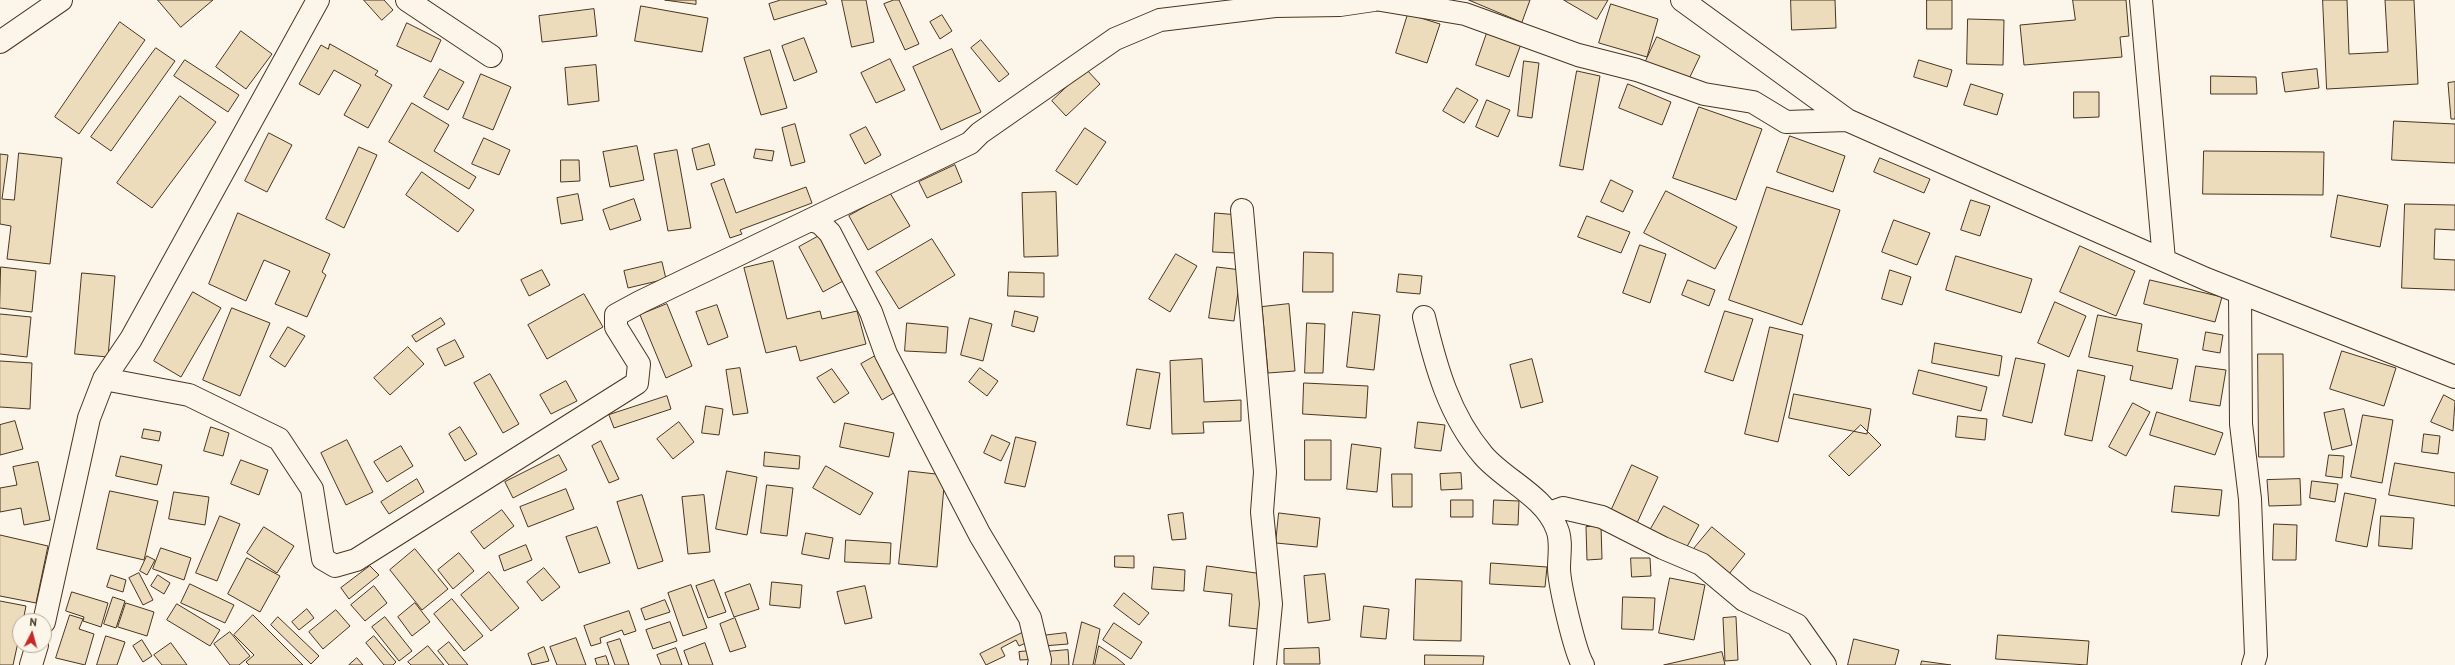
<!DOCTYPE html>
<style>
body{margin:0}
#map{position:relative;width:2455px;height:665px;overflow:hidden;background:#fbf6e9;font-family:"PT Sans",sans-serif}
canvas{display:block}
.north{position:absolute;left:12px;top:613px;width:40px;height:40px;box-sizing:border-box;background:#fbf6e9;border:1px solid #b4a999;border-radius:50%;rotate:6deg;font-size:11px;font-weight:700;line-height:16px;text-align:center;color:#4a3520}
.north::after{content:'';display:block;margin:auto;width:14px;height:18px;background:#c62828;clip-path:polygon(50% 0,100% 100%,50% 72%,0 100%)}
</style>
<div id="map">
<canvas width="2455" height="665"></canvas>
<div class="north">N</div>
</div>
<script>
const ctx = document.querySelector('canvas').getContext('2d');
ctx.lineJoin = 'round';
function fillPath(path, color) {
  ctx.fillStyle = color;
  ctx.fill(path, 'evenodd');
}
function trace(path, color, width, dash) {
  ctx.strokeStyle = color;
  ctx.lineWidth = width;
  ctx.lineCap = dash ? 'butt' : 'round';
  ctx.setLineDash(dash || []);
  ctx.stroke(path);
}
const building = new Path2D(`
 M158,0H213L181,27Z
 M364,0H384L393,10L382,20Z
 M665,0H696V4Z
 M781,0H825L827,4L774,20L769,4Z
 M842,0H866L874,42L852,47Z
 M894,0H899L919,44L905,50L884,4Z
 M1469,0H1530L1522,22Z
 M1564,0H1608L1597,19Z
 M1791,0H1835L1836,28L1792,30Z
 M1927,0H1952V29H1927Z
 M2073,0H2126L2129,36L2120,37L2122,57L2024,65L2020,25L2075,20Z
 M2323,0H2347L2349,54L2388,52L2385,0H2414L2418,84L2327,89Z
 M1611,4L1658,19L1647,57L1599,43Z
 M641,6L708,18L702,52L635,41Z
 M594,9L597,36L542,42L539,16Z
 M1408,14L1440,24L1427,63L1396,53Z
 M942,15L952,31L940,39L930,22Z
 M1968,19L2004,20L2003,65L1967,64Z
 M120,22L145,40L79,134L55,117Z
 M407,23L441,40L431,62L397,46Z
 M241,31L272,54L246,89L216,67Z
 M1487,33L1521,44L1509,77L1476,65Z
 M1657,37L1700,56L1687,83L1645,63Z
 M804,38L817,72L794,81L782,46Z
 M981,40L1009,74L999,82L971,48Z
 M330,44L378,71L375,75L392,85L368,128L344,115L361,85L334,70L319,95L299,84L321,45L328,49Z
 M156,48L175,61L111,151L91,137Z
 M952,49L981,112L941,130L913,67Z
 M770,50L787,108L761,115L744,58Z
 M890,59L905,90L876,103L861,73Z
 M185,60L239,95L228,112L174,76Z
 M1919,60L1952,70L1947,87L1914,77Z
 M1524,61L1539,63L1532,118L1518,116Z
 M596,65L599,101L568,105L565,68Z
 M440,69L464,82L448,110L424,97Z
 M1086,69L1100,84L1066,116L1052,101Z
 M2317,69L2319,88L2285,92L2282,73Z
 M1577,71L1600,76L1583,170L1560,166Z
 M481,74L511,87L493,130L463,118Z
 M2211,76L2256,77L2257,94H2211Z
 M2455,82V119H2451L2448,83Z
 M1628,84L1671,102L1662,125L1619,108Z
 M1971,84L2003,94L1997,115L1964,105Z
 M1457,88L1478,100L1464,123L1443,111Z
 M2074,92H2099V117L2074,118Z
 M180,96L216,122L152,208L117,183Z
 M1487,100L1510,110L1498,137L1476,127Z
 M412,103L449,125L434,151L476,177L469,189L389,142Z
 M1699,107L1762,129L1736,200L1673,178Z
 M2394,121L2455,124V163L2392,160Z
 M795,124L805,162L791,166L782,128Z
 M866,127L881,155L865,164L850,135Z
 M1085,128L1106,142L1077,185L1056,171Z
 M269,133L292,145L267,192L245,181Z
 M1790,136L1845,156L1833,192L1777,172Z
 M484,138L510,150L499,175L472,164Z
 M709,144L715,165L697,170L692,149Z
 M637,146L644,180L610,187L603,152Z
 M359,147L377,155L344,228L326,219Z
 M756,149L774,151L772,161L754,158Z
 M677,150L691,228L668,231L654,154Z
 M2204,151L2324,152L2323,195L2203,194Z
 M19,153L62,158L50,264L7,259L11,226L0,224V154L8,155L2,199L14,200Z
 M1880,158L1930,179L1924,193L1874,172Z
 M561,160H579L580,181L561,182Z
 M955,165L962,182L927,198L919,182Z
 M422,172L474,210L458,232L406,195Z
 M724,179L736,213L806,187L812,203L740,230L742,234L730,238L711,184Z
 M1611,180L1633,191L1623,212L1601,202Z
 M1767,187L1840,210L1802,325L1729,300Z
 M1666,191L1737,227L1715,269L1644,233Z
 M1056,192L1058,256L1024,257L1022,193Z
 M890,193L910,226L868,250L849,216Z
 M578,194L583,220L561,224L557,198Z
 M2338,195L2388,205L2380,247L2331,237Z
 M634,199L641,220L610,230L603,210Z
 M1971,200L1990,206L1980,236L1961,230Z
 M2405,204L2455,205V230L2435,229L2434,259L2455,260V290L2402,288Z
 M238,213L330,254L322,272L326,275L307,317L275,304L290,271L264,260L246,301L209,284Z
 M1215,213L1239,215L1237,253L1213,252Z
 M1587,216L1630,232L1621,253L1578,237Z
 M1894,220L1930,233L1917,265L1882,252Z
 M819,236L843,281L823,292L799,247Z
 M932,239L955,275L899,309L876,272Z
 M1640,245L1666,254L1650,303L1623,293Z
 M2080,246L2135,271L2116,316L2060,292Z
 M1304,252L1333,253V292H1303Z
 M1176,254L1197,266L1170,312L1149,299Z
 M1956,256L2032,279L2021,313L1946,290Z
 M773,261L787,319L820,311L822,319L857,311L866,344L800,361L796,346L766,353L744,268Z
 M662,262L666,279L628,288L624,271Z
 M1,267L36,271L32,312L0,308Z
 M1217,267L1241,270L1234,321L1209,318Z
 M542,270L550,285L529,296L521,280Z
 M1890,270L1911,277L1902,305L1882,299Z
 M1009,272L1044,273V297L1008,296Z
 M82,273L115,276L108,357L75,354Z
 M1399,274L1422,276L1420,294L1397,292Z
 M1688,280L1715,290L1709,306L1682,295Z
 M2150,280L2222,297L2215,322L2144,304Z
 M193,292L221,308L181,377L154,361Z
 M584,294L603,327L547,359L528,325Z
 M2055,302L2086,316L2069,357L2038,343Z
 M667,304L692,366L666,378L640,315Z
 M1289,304L1295,371L1268,373L1262,307Z
 M717,305L728,337L708,345L696,312Z
 M232,308L270,323L240,396L203,380Z
 M1015,311L1038,317L1034,332L1012,326Z
 M1725,311L1753,319L1733,381L1705,372Z
 M1353,312L1380,315L1374,370L1347,367Z
 M0,314L31,317L27,357L0,354Z
 M2098,315L2142,324L2137,351L2178,359L2172,389L2130,380L2133,366L2089,357Z
 M441,318L445,324L416,342L412,336Z
 M970,318L992,324L983,361L961,355Z
 M907,323L948,327L946,353L905,351Z
 M1307,323L1325,324L1323,373H1305Z
 M288,327L305,336L285,367L270,357Z
 M1770,327L1803,335L1778,442L1745,434Z
 M2206,332L2223,335L2220,353L2203,350Z
 M455,340L464,357L445,366L437,349Z
 M1935,343L2002,356L1999,376L1932,363Z
 M408,347L424,364L390,395L374,378Z
 M2342,351L2396,368L2384,406L2330,389Z
 M2258,354H2283L2284,457H2259Z
 M877,355L897,391L882,400L861,364Z
 M2016,358L2045,364L2032,423L2003,416Z
 M1202,359L1204,402L1241,400V421L1203,422L1204,433L1172,434L1170,361Z
 M1532,359L1543,402L1521,408L1510,365Z
 M0,361L32,363L30,409L0,407Z
 M2196,366L2226,370L2220,406L2190,401Z
 M740,368L748,413L733,415L726,370Z
 M980,368L998,381L987,396L969,382Z
 M832,369L849,393L834,403L817,378Z
 M1137,369L1160,373L1150,429L1127,425Z
 M1919,370L1987,387L1981,411L1913,394Z
 M2078,370L2105,376L2092,441L2065,435Z
 M490,374L519,424L503,433L474,383Z
 M566,381L577,401L551,414L540,395Z
 M1304,383L1368,386L1366,418L1303,414Z
 M1794,394L1871,409L1867,434L1789,418Z
 M2444,395L2455,401L2453,431L2431,422Z
 M667,396L671,409L614,428L609,415Z
 M2133,403L2150,412L2126,456L2109,447Z
 M706,406L723,409L719,435L702,433Z
 M2344,409L2352,445L2332,450L2324,413Z
 M2157,412L2223,433L2215,455L2150,435Z
 M2363,415L2393,420L2382,483L2351,477Z
 M1958,416L1987,419L1985,440L1956,437Z
 M15,421L23,449L0,455V425Z
 M679,422L694,442L673,459L657,439Z
 M1418,422L1445,425L1441,451L1415,448Z
 M845,423L894,433L889,457L840,447Z
 M1861,425L1881,445L1849,476L1829,456Z
 M211,427L229,433L223,456L204,451Z
 M460,427L477,454L465,461L449,434Z
 M144,429L161,432L159,441L142,438Z
 M2424,434L2440,436L2438,454L2422,452Z
 M992,435L1010,443L1001,461L984,453Z
 M1016,437L1036,442L1025,487L1005,483Z
 M347,440L373,492L346,505L321,453Z
 M1305,440H1331V480H1305Z
 M601,441L619,479L609,483L592,446Z
 M1352,444L1381,448L1377,492L1347,489Z
 M401,446L413,466L387,482L374,462Z
 M765,452L800,456L799,469L764,466Z
 M559,455L567,470L513,498L505,482Z
 M2329,455L2344,456L2342,478L2326,476Z
 M121,456L162,465L157,485L116,476Z
 M241,460L268,470L259,495L231,484Z
 M38,462L50,520L24,525L21,508L0,512V488L17,485L13,467Z
 M2395,463L2455,473V506L2389,495Z
 M1632,465L1658,477L1637,523L1611,511Z
 M826,466L873,493L860,515L813,488Z
 M727,471L757,477L747,535L716,529Z
 M909,471L945,475L937,567L899,564Z
 M1461,473L1462,489L1441,490L1440,474Z
 M1392,474H1412V507H1393Z
 M417,479L424,492L389,514L381,502Z
 M2300,479L2301,505L2269,506L2267,480Z
 M2312,481L2338,484L2335,502L2310,498Z
 M767,485L793,488L787,536L761,533Z
 M2175,486L2222,490L2219,516L2172,512Z
 M566,489L574,509L528,527L520,507Z
 M110,491L158,501L144,560L97,549Z
 M174,492L209,497L205,525L169,519Z
 M2345,493L2376,499L2367,547L2336,541Z
 M642,495L663,561L638,569L617,502Z
 M704,495L710,552L688,554L682,497Z
 M1451,500H1473V517H1451Z
 M1494,500L1519,501L1518,525L1493,524Z
 M1664,506L1699,525L1684,552L1649,532Z
 M502,510L514,526L484,549L471,532Z
 M1183,513L1186,539L1172,540L1168,515Z
 M1279,513L1320,518L1317,547L1276,543Z
 M220,516L240,524L217,581L196,573Z
 M2381,516L2414,518L2412,549L2379,546Z
 M2274,524L2297,525L2296,560H2273Z
 M1601,526L1602,559L1587,560L1586,527Z
 M264,527L294,546L277,573L247,553Z
 M597,527L610,563L579,573L566,537Z
 M1712,527L1745,554L1725,579L1692,551Z
 M806,533L833,538L829,559L802,554Z
 M0,535L48,546L36,603L0,596Z
 M846,540L891,543L890,564L845,562Z
 M526,545L532,560L504,571L499,556Z
 M161,548L191,558L184,580L153,569Z
 M415,549L448,589L422,610L390,570Z
 M459,553L474,571L453,589L438,570Z
 M147,556L155,560L147,575L140,571Z
 M1115,556H1134V568L1115,567Z
 M247,558L280,576L260,612L228,594Z
 M1631,558H1650L1651,576L1632,577Z
 M1491,563L1547,567L1545,587L1490,584Z
 M370,566L379,575L349,599L341,588Z
 M1207,566L1263,574L1258,629L1229,626L1232,594L1204,591Z
 M1154,567L1185,570L1184,591L1152,589Z
 M544,568L560,587L542,601L527,582Z
 M489,572L519,608L491,631L461,595Z
 M139,573L153,600L143,605L129,578Z
 M1325,574L1330,620L1308,623L1304,576Z
 M111,575L126,580L123,592L107,587Z
 M158,575L170,583L164,594L151,586Z
 M1670,578L1705,585L1694,640L1659,633Z
 M1416,579L1462,581L1461,641L1414,640Z
 M714,580L726,612L708,618L696,586Z
 M772,582L802,585L800,608L770,605Z
 M190,584L234,605L225,623L181,603Z
 M750,584L759,609L734,617L725,593Z
 M691,585L707,628L683,636L668,593Z
 M374,586L387,603L365,621L351,605Z
 M865,586L872,618L845,624L837,592Z
 M72,592L108,603L101,627L83,621L84,617L66,611Z
 M1124,593L1149,613L1139,625L1114,606Z
 M113,597L125,601L116,628L104,624Z
 M1623,597L1655,598L1653,630L1622,629Z
 M452,599L483,636L464,651L434,614Z
 M665,600L670,612L645,620L641,609Z
 M0,601L26,606L23,621H20V633L13,665H0Z
 M126,603L154,612L147,636L118,627Z
 M415,603L430,622L412,636L398,617Z
 M177,604L220,630L210,646L167,620Z
 M1364,606L1389,609L1386,639L1361,637Z
 M307,609L314,618L299,630L292,622Z
 M336,610L350,626L323,649L309,632Z
 M629,611L636,631L624,635L622,630L600,638L601,643L591,646L584,626Z
 M70,615L83,619L79,629L94,634L85,665L56,658Z
 M253,615L303,665H249L246,662L254,655L234,635Z
 M278,617L319,656L311,664L271,625Z
 M385,617L412,651L399,661L372,627Z
 M1736,617L1738,660L1725,661L1723,618Z
 M735,618L746,647L730,652L720,624Z
 M670,622L677,641L653,649L646,630Z
 M1082,622L1100,629L1093,665H1073Z
 M1114,623L1142,642L1131,659L1103,640Z
 M230,632L250,656L239,665H230L214,644Z
 M1024,632L1028,642L1019,646L1016,640L1001,648L1005,656L986,665L980,654Z
 M1066,633L1068,644L1043,646L1041,636Z
 M1998,635L2089,641L2087,665L1996,659Z
 M106,636L125,642L117,665H97Z
 M374,636L396,662L393,665H384L366,643Z
 M576,638L586,665H557L550,647Z
 M620,639L629,665H615L607,643Z
 M1854,639L1899,650L1895,665H1848Z
 M142,640L152,656L143,662L133,646Z
 M449,642L468,665H449L438,651Z
 M171,643L187,665H162L154,655Z
 M705,643L713,665H689L684,651Z
 M428,646L444,665H411L408,662Z
 M1099,646L1117,658L1125,665H1095Z
 M544,647L549,661L532,665L528,654Z
 M676,648L682,665H661L657,655Z
 M1319,648L1320,664H1284V649Z
 M1039,650L1040,659L1020,660L1019,652Z
 M1068,650L1069,665H1046L1045,652Z
 M1722,652L1725,665H1664Z
 M1425,655L1484,656L1483,665H1425Z
 M606,656L609,665H597L595,659Z
 M357,658L363,665H349Z
 M1922,661L1951,665H1921Z`);
fillPath(building, '#ecdcbc');
trace(building, '#4a3520', 1);
const street = new Path2D(`
 M407,0L491,56
 M1381,0L1465,14L1578,55L1637,70L1704,94L1753,102L1786,122L1847,120
 M1682,0L1847,120L2206,279L2455,377
 M2141,0L2164,260
 M1242,210L1265,472L1262,512L1271,604L1265,665
 M810,220L820,223L830,233L871,312L886,354L980,535L1030,618L1040,660L1039,665
 M2240,293L2241,424L2250,499L2256,655L2253,665
 M1424,317C1436,367 1449,415 1483,455C1504,480 1545,496 1557,529C1562,541 1559,555 1559,568C1559,584 1575,652 1583,665
 M104,379L189,395L279,439L312,489L323,559L335,566L356,560L637,383L639,364L616,327V315L640,302L970,143L980,133L1115,39L1160,20L1275,6L1340,5L1374,0
 M1549,513L1563,508L1602,517L1663,548L1701,564L1744,600L1797,625L1825,665
 M44,622L89,418L104,379L131,339L318,0
 M31,665L37,645`);
const secondary = new Path2D(`
 M0,42L61,0`);
trace(street, '#4a3520', 24);
trace(secondary, '#4a3520', 24);
trace(street, '#fbf6e9', 22);
trace(secondary, '#fbf6e9', 22);
</script>
